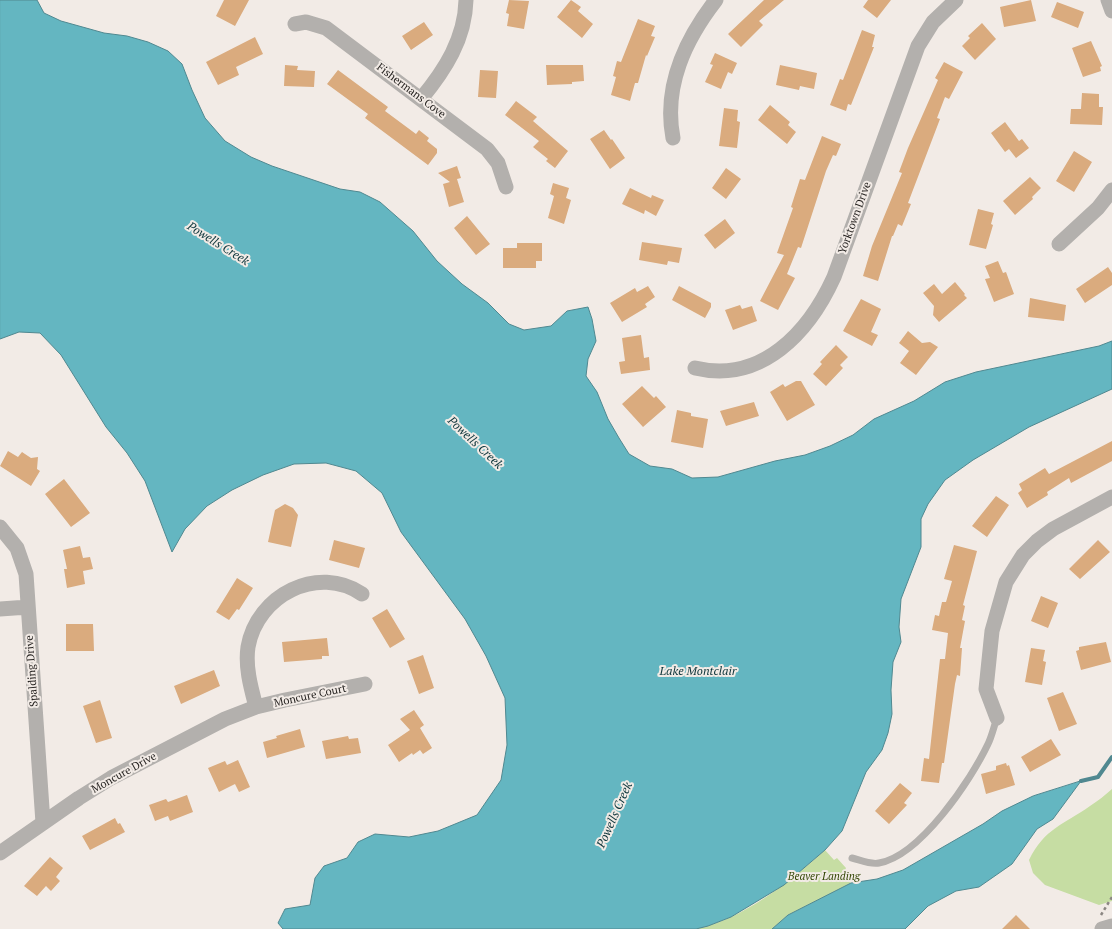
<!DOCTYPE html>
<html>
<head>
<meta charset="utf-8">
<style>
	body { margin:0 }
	canvas { display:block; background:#f2ebe6 }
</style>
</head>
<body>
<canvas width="1112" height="929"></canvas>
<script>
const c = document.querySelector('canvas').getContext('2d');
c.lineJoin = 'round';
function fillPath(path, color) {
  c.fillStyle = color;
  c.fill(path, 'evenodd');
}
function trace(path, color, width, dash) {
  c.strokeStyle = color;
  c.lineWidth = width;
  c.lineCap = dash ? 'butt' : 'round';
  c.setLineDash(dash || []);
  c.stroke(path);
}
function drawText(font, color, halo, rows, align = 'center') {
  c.font = font + ' "PT Serif",serif';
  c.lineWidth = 4;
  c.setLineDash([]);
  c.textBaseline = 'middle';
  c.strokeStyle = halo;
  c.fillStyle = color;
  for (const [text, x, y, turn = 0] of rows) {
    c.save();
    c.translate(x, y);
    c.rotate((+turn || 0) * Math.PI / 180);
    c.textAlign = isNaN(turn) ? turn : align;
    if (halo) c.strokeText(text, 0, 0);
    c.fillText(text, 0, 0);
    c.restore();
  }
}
fillPath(new Path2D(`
	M1112,789V901L1099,905L1045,885L1033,873L1029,860C1045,828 1063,825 1090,806C1098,801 1105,795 1112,789Z
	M825,850L834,860L837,858L846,868L843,875L851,883L788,915L772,929H696C745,918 788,883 825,850Z`), '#c6dda3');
const water = new Path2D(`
	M0,0H37L44,13L61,21L104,33L127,36L148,42L168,51L182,64L192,90L205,118L225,141L251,157L272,166L340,189L360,192L380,202L413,231L437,261L462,284L488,303L509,324L524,330L551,326L567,311L588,307L592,319L596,341L588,359L586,376L597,392L608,419L619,438L629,454L650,466L672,469L692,478L718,477L775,461L805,455L830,446L853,435L874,419L914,401L945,382L976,372L1099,346L1112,341V389L1029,427L973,460L945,480L928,504L921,519V547L901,599L899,627L901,642L893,662L891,690L892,714L888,733L882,750L866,772L842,831L825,850L784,885L731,917L708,926L696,929H283L278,923L285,909L310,905L315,878L324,866L347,858L358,842L375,834L409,837L438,831L477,815L501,780L507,745L505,698L486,656L465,619L401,532L382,493L356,471L326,463L294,464L263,475L232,490L207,506L185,529L172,552L145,481L127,453L106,427L61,355L40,333L19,332L0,339Z
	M1081,781L1053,819L1037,829L1012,864L979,887L956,891L928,906L905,929H772L788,915L851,883L877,879L903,870L983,824L1002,811L1033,796Z`);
fillPath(water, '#64b6c1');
trace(water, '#508890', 1);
trace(new Path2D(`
	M1081,781L1098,777L1112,757`), '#508890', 4);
fillPath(new Path2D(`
	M224,0H249L235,26L216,16Z
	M509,0L529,1L524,29L507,26L509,14L506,13Z
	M571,0L581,7L578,11L593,24L582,38L557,17Z
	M764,0H784L759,21L763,25L741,47L728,34Z
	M868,0H891L877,18L863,7Z
	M1031,0L1036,21L1004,27L1000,7Z
	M1057,2L1084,12L1078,28L1051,17Z
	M638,19L655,26L651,36L655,37L647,56L646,55L638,83H635L630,101L611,95L616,77L613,76L617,61L621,62Z
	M424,22L433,35L411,50L402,36Z
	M982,23L996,39L975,60L962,46L970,38L968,36Z
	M862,30L875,35L872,47H874L851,105L848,104L846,111L830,105L840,79L843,80Z
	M255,37L263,54L236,67L239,75L218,85L206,62Z
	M1091,41L1102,66L1100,67L1101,71L1083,77L1072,48Z
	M715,53L737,63L732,74L728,72L721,89L705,82L713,65L710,64Z
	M944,62L963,72L949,99L945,97L937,118L940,119L908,203L911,204L902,226L898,224L893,236H892L878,281L863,276L872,246L902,173L899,172L908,148L938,80L935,78Z
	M285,65L298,66L297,70L315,71L314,87L284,86Z
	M546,65H583L584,81L572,82V84L547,85Z
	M780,65L817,73L814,89L800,86L799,90L776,85Z
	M338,70L388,107L385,111L416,134L419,130L429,138L427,141L437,149V153L428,165L365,118L368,114L327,84Z
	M480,70L498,71L496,98L478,97Z
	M1082,93L1099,94V107H1103L1102,125L1070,124L1071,109H1081Z
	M516,101L537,117L533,121L568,151L555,168L546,161L548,159L533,147L539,141L505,115Z
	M770,105L790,122L788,125L796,132L787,144L758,120Z
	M724,108L738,110L737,121L740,122L737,148L719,146Z
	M1005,122L1019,141L1022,139L1029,148L1016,158L1009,149L1005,152L991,133Z
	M604,130L611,140L612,139L625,158L610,169L590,139Z
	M822,136L841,144L836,156L833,155L826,171L801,248L798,247L787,274L795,278L778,310L760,301L784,255L777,253L793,208L791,207L800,179L805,180Z
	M1074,151L1092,162L1074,192L1056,181Z
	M457,166L461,178L457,179L464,202L449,207L443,184L450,182L438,173Z
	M726,168L741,179L726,199L712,188Z
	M1030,177L1041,188L1032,197L1033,199L1015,215L1003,201Z
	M553,183L569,188L566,198L571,200L564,224L548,218L554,196L550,194Z
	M630,188L651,198L652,195L664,200L656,216L645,210L644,214L622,204Z
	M978,209L994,213L991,224L993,225L986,249L969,245Z
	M467,216L490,244L476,255L454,228Z
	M725,219L735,233L715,249L704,235Z
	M642,242L682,248L679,263L668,261L667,265L639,260Z
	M517,243H542V261H536V268H503V248H517Z
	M998,261L1003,273L1006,272L1014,294L994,302L985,279L990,278L985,266Z
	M1108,267L1112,273V285L1085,303L1076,289Z
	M955,282L965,294L964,295L967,298L939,322L933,315L934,306L923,293L934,284L942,294Z
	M648,286L655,297L645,304L647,307L622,322L610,303L635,288L637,292Z
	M679,286L711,303V307L705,318L672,300Z
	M1030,298L1066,305L1064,321L1028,317Z
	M861,299L881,309L871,332L878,335L872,346L843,331Z
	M740,305L742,309L752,306L757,321L733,330L725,310Z
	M908,331L922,343L930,342L938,347L916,375L900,363L909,351L899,343Z
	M641,335L644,358L649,357L650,370L621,374L619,362L625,361L622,338Z
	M836,345L848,357L840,365L843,368L826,386L813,374L822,364L820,362Z
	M796,381H801L815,405L787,421L770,392L783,384L785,387Z
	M642,386L654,398L656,396L666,407L643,427L622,404Z
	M754,402L759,416L726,426L720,411Z
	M677,410L691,413V416L708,419L703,448L671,442Z
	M1112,441V461L1071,483L1069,478L1047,492L1048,495L1027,508L1018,493L1022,490L1019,484L1045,468L1049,474Z
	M8,451L18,457L22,452L31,458L38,457L37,469L40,471L31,486L0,466Z
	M64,479L90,513L71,527L45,494Z
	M996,496L1009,505L987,537L972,526Z
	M285,504L293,508L298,515L291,547L268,542L275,510Z
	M334,540L365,548L359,568L329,560Z
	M1098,540L1110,552L1080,579L1069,569Z
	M954,545L977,551L963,605L965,606L962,620L965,621L960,648H962L960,676L957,675L955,684L944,763H942L939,783L921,781L924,758L929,759L940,659H945L948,633L932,630L935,615L939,616L942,602H946L952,581L944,579Z
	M80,546L83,558L90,557L93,569L83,571L85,584L67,588L64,569H67L63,550Z
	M237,578L253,588L239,610L237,609L229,620L216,612Z
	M1041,596L1058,603L1048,628L1031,621Z
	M387,609L405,639L390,648L372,618Z
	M66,624H93L94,651H66Z
	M327,638L329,656H322V659L284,662L282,642Z
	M1106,642L1111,662L1081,670L1076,651L1079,650V647Z
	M1031,648L1045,650L1043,661L1046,662L1042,685L1025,682Z
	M423,655L434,688L419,694L407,661Z
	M214,670L220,686L181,704L174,686Z
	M1063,692L1077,724L1059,731L1047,698Z
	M100,700L112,738L96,743L83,706Z
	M414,710L424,725L420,728L432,748L423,754L420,750L413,755L412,753L399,762L388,745L410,730L400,719Z
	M300,729L305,747L267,758L263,742L277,738L276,736Z
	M348,736L349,739L358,738L361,753L326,759L322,741Z
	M1051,739L1061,755L1030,772L1021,757Z
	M238,760L250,787L239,792L235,784L219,792L208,768L225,761L227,765Z
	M1006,763L1007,766L1009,765L1015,785L986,794L981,774L996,770V766Z
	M900,783L912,793L904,803L907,805L889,824L875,811Z
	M187,795L193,812L170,821L168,816L155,821L149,805L166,799L168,802Z
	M115,818L118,824L120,823L125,832L90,850L82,836Z
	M50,857L63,868L56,877L60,881L51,891L46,886L37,896L24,886Z
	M1016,915L1030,929H1002Z`), '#daab7e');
trace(new Path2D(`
	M1101,915L1112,897`), '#8b8682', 2.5, [3, 3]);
trace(new Path2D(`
	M852,858C860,860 871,865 879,863C920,856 971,780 988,744C992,736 994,726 997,718`), '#b3b0ad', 7);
trace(new Path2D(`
	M1108,0L1112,11
	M295,24L306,22L326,28L487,149L498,163L506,187
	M421,99C445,70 465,39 466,0
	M673,138C663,86 685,40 716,0
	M1059,244L1098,208L1112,190
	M695,368C762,384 809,332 834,277L918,46L933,22L956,0
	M0,527L17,548L26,574L43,823
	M0,609L28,607
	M256,707C251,688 245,667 248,647C257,595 318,564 362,594
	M997,718L986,689L992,631L1006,582L1023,555L1037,541L1053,529L1112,497
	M0,853L79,798L111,778L225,719L256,707L285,700L365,684
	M1102,929L1112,926`), '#b3b0ad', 15);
drawText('11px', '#211e1c', '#f2ebe6', [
	["Fishermans Cove",411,91,37],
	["Yorktown Drive",855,218,-70],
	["Spalding Drive",32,671,-94],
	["Moncure Court",310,696,-12],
	["Moncure Drive",124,773,-29]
]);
drawText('italic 11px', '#324604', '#f2ebe6', [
	["Beaver Landing",824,877]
]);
drawText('italic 12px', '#0d353b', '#f2ebe6', [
	["Powells Creek",218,244,32],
	["Powells Creek",475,443,43],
	["Lake Montclair",698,672],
	["Powells Creek",615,815,-66]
]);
</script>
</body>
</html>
